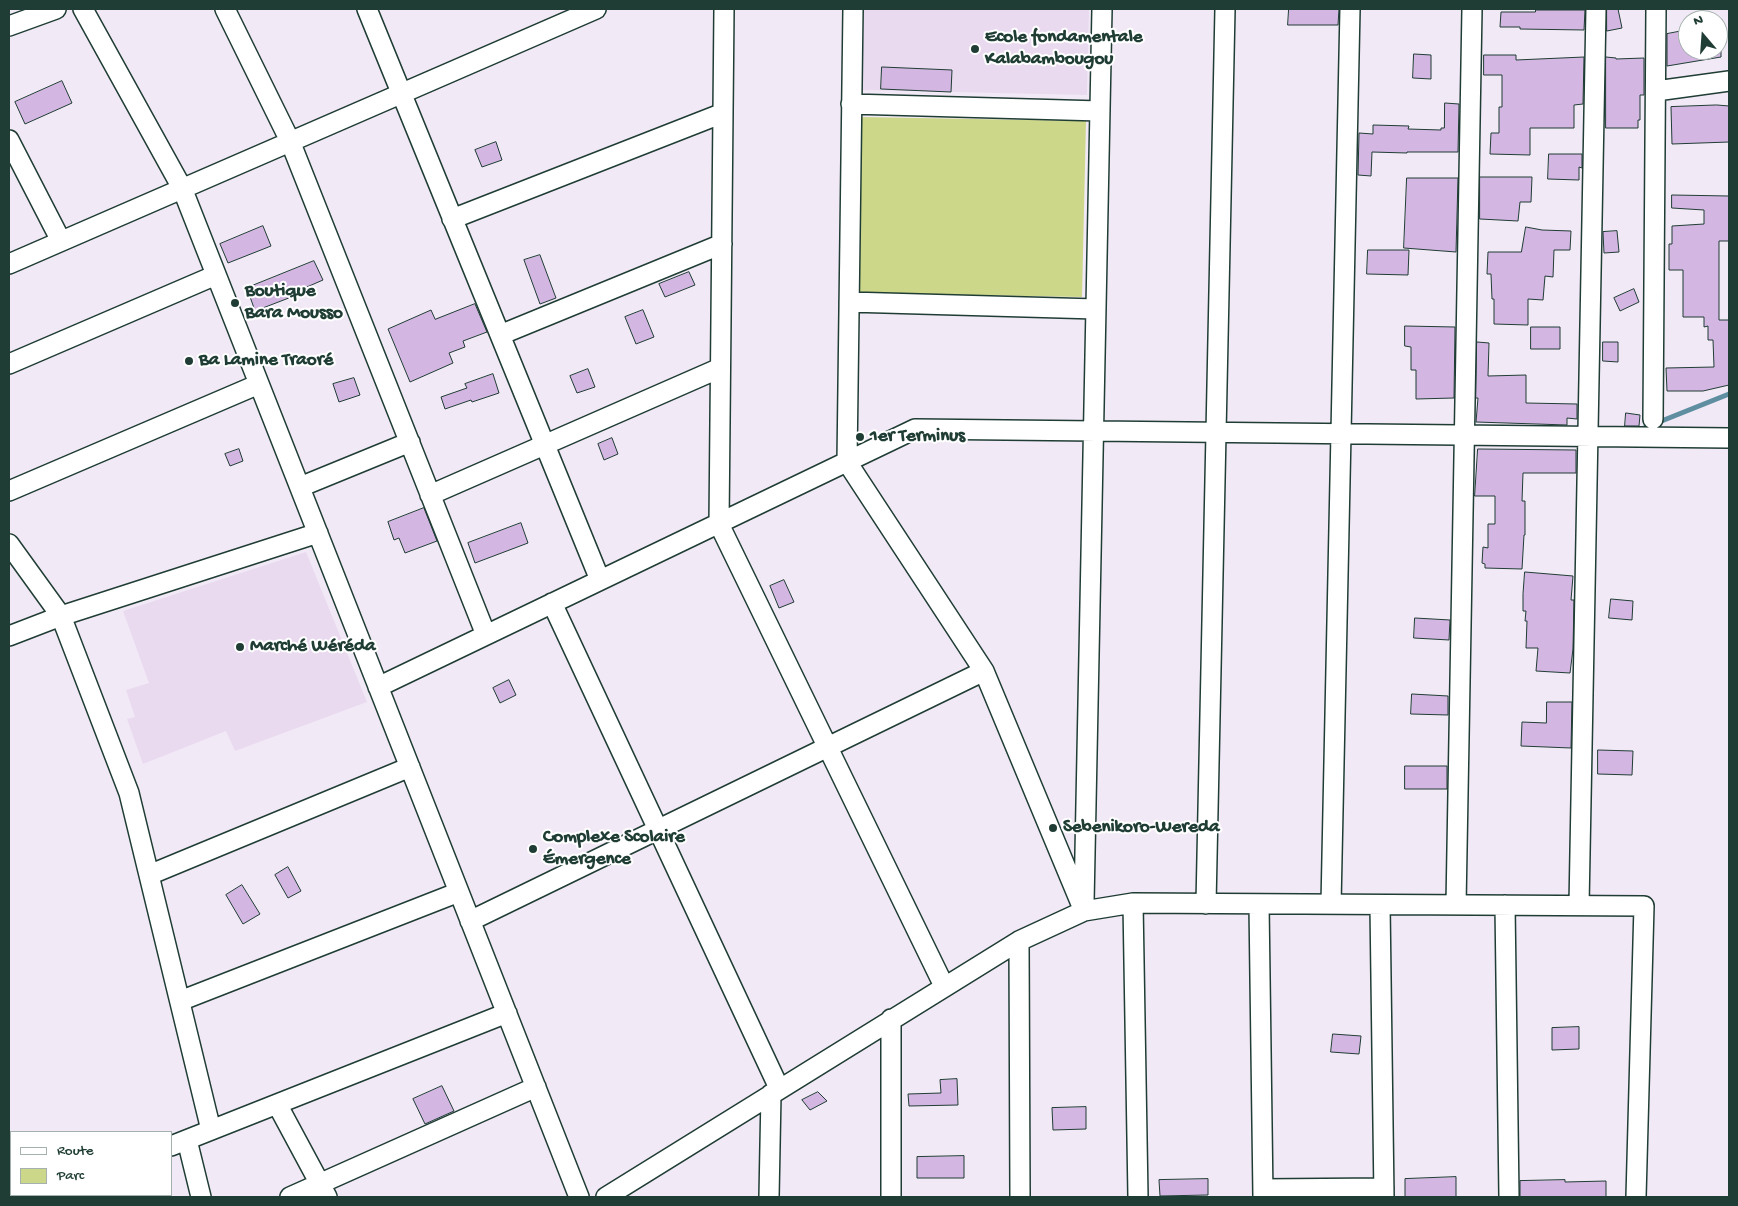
<!DOCTYPE html>
<html>
<head>
<meta charset="utf-8">
<style>
	body { margin:0 }
	#map { position:relative; width:1738px; height:1206px; overflow:hidden; background:#f2e9f6; font-family:"Gochi Hand",sans-serif }
	canvas { display:block }
	.frame { position:absolute; inset:0; border:10px solid #1f3d34; pointer-events:none }
	.legend { position:absolute; left:10px; top:1131px; width:162px; height:65px; box-sizing:border-box; background:#fff; border:1px solid #a5b1ae; margin:0; padding:6px 9px; list-style:none; font-size:15px; color:#1f3d34 }
	.legend li { display:flex; align-items:center; gap:10px; height:25px }
	.legend b { width:25px; border:1px solid #a5b1ae }
	.north { position:absolute; left:1678px; top:10px; width:50px; height:50px; box-sizing:border-box; background:#fff; border:1px solid #a5b1ae; border-radius:50%; rotate:342deg; font-size:14px; font-weight:700; line-height:20px; text-align:center; color:#1f3d34 }
	.north::after { content:''; display:block; margin:auto; width:18px; height:22px; background:#1f3d34; clip-path:polygon(50% 0,100% 100%,50% 72%,0 100%) }
</style>
</head>
<body>
<div id="map">
<canvas width="1738" height="1206"></canvas>
<div class="frame"></div>
<ul class="legend">
<li><b style="height:6px;background:#fff"></b>Route</li>
<li><b style="height:14px;background:#ccd78a"></b>Parc</li>
</ul>
<div class="north">N</div>
</div>
<script>
const c = document.querySelector('canvas').getContext('2d');
c.lineJoin = 'round';
function fillPath(path, color) {
  c.fillStyle = color;
  c.fill(path, 'evenodd');
}
function trace(path, color, width, dash) {
  c.strokeStyle = color;
  c.lineWidth = width;
  c.lineCap = dash ? 'butt' : 'round';
  c.setLineDash(dash || []);
  c.stroke(path);
}
function drawText(font, color, halo, rows, align = 'center') {
  c.font = font + ' "Gochi Hand",sans-serif';
  c.lineWidth = 4;
  c.setLineDash([]);
  c.textBaseline = 'middle';
  c.strokeStyle = halo;
  c.fillStyle = color;
  for (const [text, x, y, turn = 0] of rows) {
    c.save();
    c.translate(x, y);
    c.rotate((+turn || 0) * Math.PI / 180);
    c.textAlign = isNaN(turn) ? turn : align;
    if (halo) c.strokeText(text, 0, 0);
    c.fillText(text, 0, 0);
    c.restore();
  }
}
fillPath(new Path2D(`
	M864,9H1089L1087,95L862,90Z
	M306,552L367,702L235,751L226,731L143,764L127,719L135,717L126,690L149,683L123,611Z`), '#e9daf0');
fillPath(new Path2D(`
	M861,117L1086,121L1082,297L857,293Z`), '#ccd78a');
trace(new Path2D(`
	M1639,430L1729,394`), '#5f8ea1', 5);
const building = new Path2D(`
	M1289,9H1339L1338,25H1288Z
	M1607,9H1618L1622,28L1607,31Z
	M1536,10H1585L1584,30L1520,29V27H1500L1501,12H1535Z
	M1688,30V50H1721V57L1667,66V34Z
	M1414,54L1431,55V79L1413,78Z
	M1484,55H1516V60L1584,57L1583,104L1574,105V128H1530V155L1490,154L1491,133H1499V107H1502V75H1484Z
	M1606,57L1616,58V59L1644,58V95H1640V120H1638V128H1606Z
	M882,67L952,70L951,92L881,89Z
	M62,81L72,103L25,124L15,102Z
	M1445,103L1459,104L1458,152H1407V153L1372,152L1371,176L1358,175L1359,133L1373,134V125L1409,126L1408,129L1441,130V128H1444Z
	M1717,105L1729,106V142L1672,144L1671,107Z
	M496,142L502,160L482,167L475,150Z
	M1549,154H1582V168L1579,167V180L1548,179Z
	M1480,177H1532L1531,202H1520L1518,221L1480,219Z
	M1407,178H1458L1456,252L1404,248Z
	M1672,195L1729,196V241H1719V320H1729V385L1703,391H1667L1666,368L1714,367L1713,340H1708V326L1704,327V317H1683V270H1669V244H1672V226L1704,224V210L1672,208Z
	M263,226L271,246L228,263L220,244Z
	M1526,227L1542,230L1571,231L1570,250H1554L1553,277L1545,276L1543,300L1528,299V325L1494,324V299H1492L1491,274H1487L1488,252H1521Z
	M1617,231L1619,252L1604,253L1603,232Z
	M1368,250H1409L1408,275L1367,274Z
	M540,255L556,298L540,304L524,260Z
	M314,261L323,280L293,293L294,296L255,311L247,288Z
	M689,272L695,285L665,297L659,284Z
	M1634,289L1639,302L1620,311L1614,298Z
	M475,304L487,332L463,341L465,347L449,353L453,363L410,382L388,329L431,310L435,319Z
	M643,310L654,337L636,344L625,317Z
	M1405,326L1455,327L1454,398L1416,399V370H1411V347L1405,346Z
	M1531,327H1560V349H1531Z
	M1477,342L1489,343L1488,376L1526,375V403L1577,404V419L1567,418V425L1476,422L1478,398H1476Z
	M1603,342H1618V362L1603,361Z
	M588,369L595,387L577,393L570,376Z
	M493,374L499,393L472,402L471,400L445,409L441,397L467,388L465,384Z
	M354,378L360,395L339,402L333,384Z
	M1626,413L1640,415L1639,426H1625Z
	M612,438L618,454L604,460L598,444Z
	M239,449L243,461L230,466L225,454Z
	M1478,449L1576,450V473H1523L1522,501H1525V535H1524L1522,569L1485,568V564L1482,563L1483,547L1488,548V524H1495V496H1475Z
	M424,508L437,541L405,553L399,538L394,540L388,522Z
	M521,523L528,543L475,563L468,543Z
	M1525,572L1573,576L1571,600H1574L1573,649L1570,673L1536,671L1538,648H1526L1527,621H1525L1526,611H1523V594Z
	M784,580L794,602L779,608L770,586Z
	M1611,599L1633,601L1632,620L1609,618Z
	M1415,618L1450,620L1449,640L1414,638Z
	M509,680L516,695L500,703L493,688Z
	M1412,694L1448,696V715L1411,714Z
	M1547,702H1572L1571,748L1521,746L1522,722L1546,723Z
	M1598,750L1633,751L1632,775L1598,774Z
	M1405,766H1447V789H1405Z
	M288,867L301,891L288,898L275,875Z
	M242,885L260,914L243,924L226,895Z
	M1579,1027V1049L1552,1050V1028Z
	M1333,1034L1361,1036L1359,1054L1331,1052Z
	M957,1079L958,1105L909,1106L908,1094L941,1093L940,1080Z
	M442,1086L454,1111L425,1124L413,1099Z
	M818,1092L827,1101L810,1110L802,1100Z
	M1086,1107V1129L1053,1130L1052,1108Z
	M964,1156V1178H917V1157Z
	M1456,1177V1197H1405V1179Z
	M1208,1179V1195L1160,1196L1159,1180Z
	M1565,1180V1182L1606,1181V1197H1520V1181Z`);
fillPath(building, '#d4b6e2');
trace(building, '#1f3d34', 1);
const minor = new Path2D(`
	M83,9L182,188L579,1197
	M225,9L290,141L486,635
	M367,9L600,580
	M724,9L719,524L944,986
	M853,9L847,462L984,671L1084,911
	M9,26L56,9
	M1656,91L1729,81
	M851,104L1100,111
	M9,140L61,241
	M452,219L723,113
	M9,264L596,9
	M849,302L1096,309
	M500,335L722,244
	M9,364L216,275
	M1653,419L1656,9
	M300,487L410,442
	M9,491L259,384
	M430,495L720,368
	M9,544L61,616L129,793L211,1130
	M552,603L779,1088
	M9,636L61,616L318,533
	M378,687L915,429L1729,438
	M149,875L410,767
	M1084,902L1102,9
	M1133,903L1138,1197
	M1206,904L1225,9
	M1259,904L1263,1197
	M1331,904L1350,9
	M1380,905L1384,1197
	M1456,905L1472,9
	M1505,905L1509,1197
	M1579,905L1596,9
	M470,921L984,671
	M1019,941L1020,1197
	M180,1001L459,892
	M277,1104L327,1197
	M187,1140L201,1197
	M171,1146L507,1013
	M1263,1189L1384,1188
	M41,1197L48,1195
	M290,1197L536,1087
	M606,1197L1019,941L1084,911L1133,903L1644,906L1636,1197
	M769,1197L771,1094
	M891,1197V1019`);
trace(minor, '#1f3d34', 22);
trace(minor, '#fff', 19);
for (const [x, y, r, color] of [
	[975,49,5,"#1f3d34"],
	[235,303,5,"#1f3d34"],
	[189,361,5,"#1f3d34"],
	[860,437,5,"#1f3d34"],
	[240,647,5,"#1f3d34"],
	[1053,828,5,"#1f3d34"],
	[533,849,5,"#1f3d34"]
]) {
  const dot = new Path2D();
  dot.arc(x, y, r, 0, 2 * Math.PI);
  c.fillStyle = color;
  c.fill(dot);
  trace(dot, '#fff', 2);
}
drawText('bold 19px', '#1f3d34', '#fff', [
	["Ecole fondamentale",985,38],
	["Kalabambougou",985,60],
	["Boutique",245,292],
	["Bara Mousso",245,314],
	["Ba Lamine Traoré",199,361],
	["1er Terminus",870,437],
	["Marché Wéréda",250,647],
	["Sebenikoro-Wereda",1063,828],
	["Complexe Scolaire",543,838],
	["Émergence",543,860]
], 'left');
</script>
</body>
</html>
